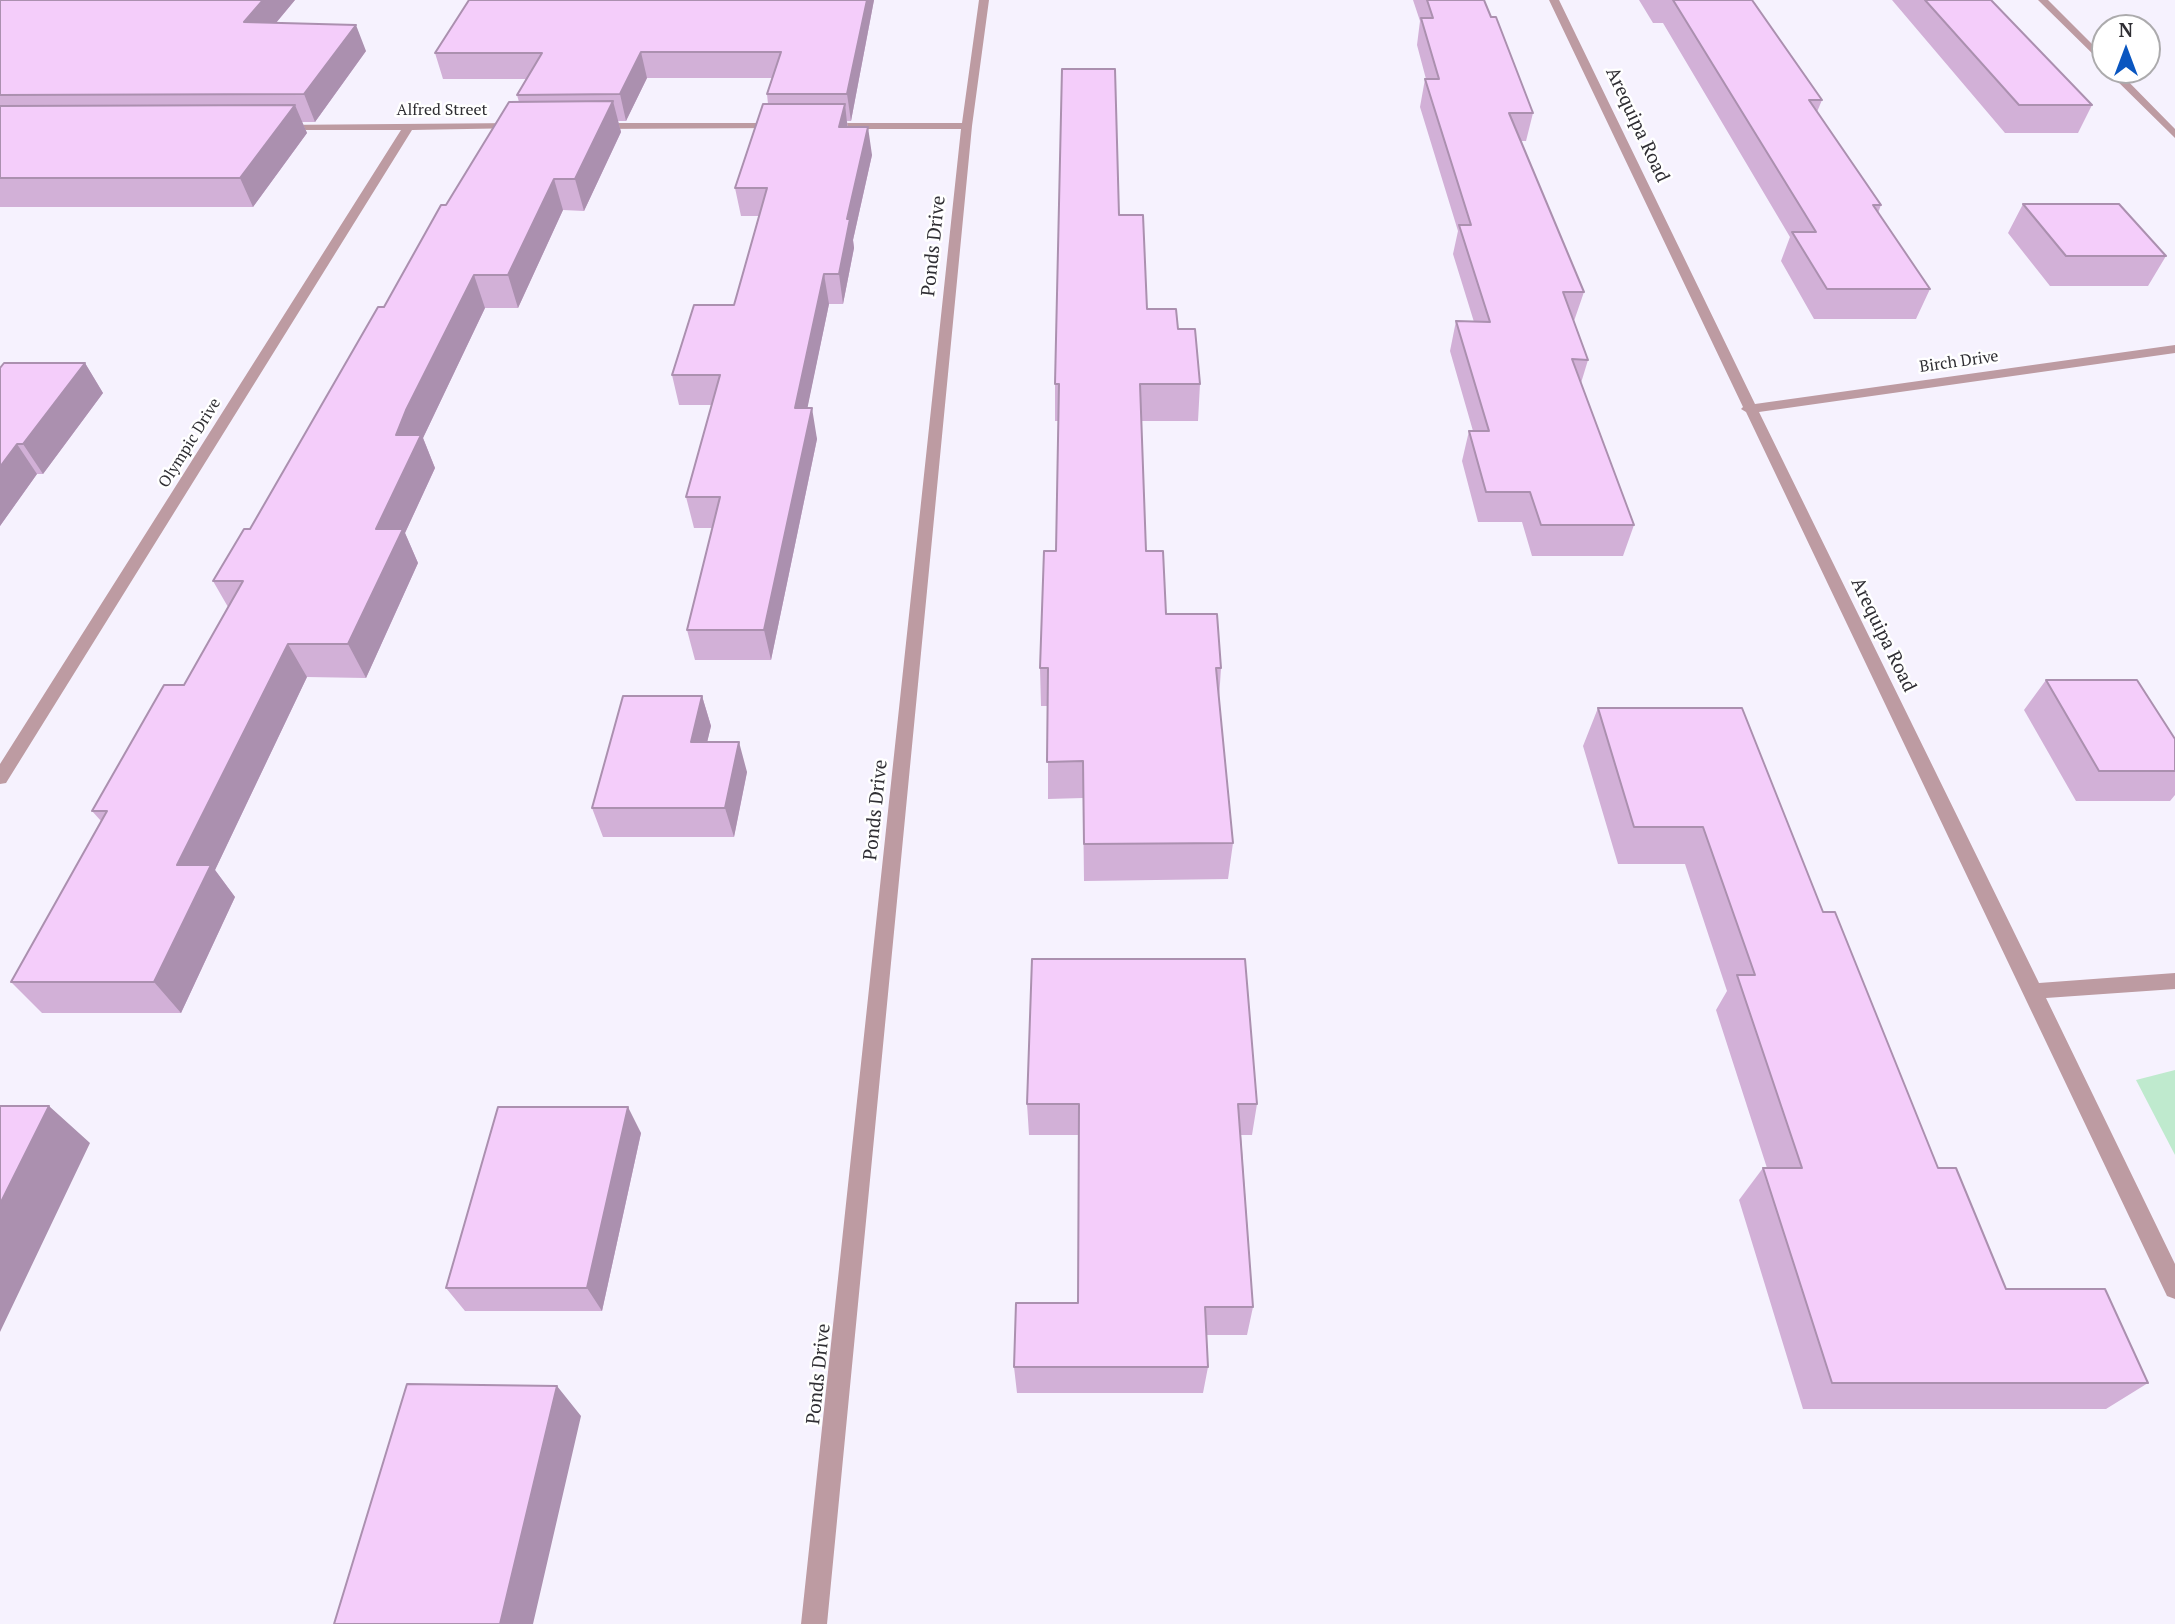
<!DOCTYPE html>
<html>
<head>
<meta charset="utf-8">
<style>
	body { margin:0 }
	#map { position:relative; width:2175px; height:1624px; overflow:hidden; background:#f6f2fe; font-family:"PT Serif",serif }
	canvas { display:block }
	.north { position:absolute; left:2091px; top:14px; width:70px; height:70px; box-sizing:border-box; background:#fff; border:2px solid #acabad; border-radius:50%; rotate:0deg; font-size:19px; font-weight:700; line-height:28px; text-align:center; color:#2f2e33 }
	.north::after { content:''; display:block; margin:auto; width:24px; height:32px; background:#0a56c0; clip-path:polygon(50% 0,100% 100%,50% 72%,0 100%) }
</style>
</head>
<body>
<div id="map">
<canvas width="2175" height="1624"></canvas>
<div class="north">N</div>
</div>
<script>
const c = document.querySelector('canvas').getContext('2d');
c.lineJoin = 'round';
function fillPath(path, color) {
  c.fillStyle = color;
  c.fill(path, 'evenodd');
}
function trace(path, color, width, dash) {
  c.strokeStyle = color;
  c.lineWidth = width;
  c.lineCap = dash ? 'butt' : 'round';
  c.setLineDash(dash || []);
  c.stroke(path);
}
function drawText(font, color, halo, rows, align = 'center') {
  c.font = font + ' "PT Serif",serif';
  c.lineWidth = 5;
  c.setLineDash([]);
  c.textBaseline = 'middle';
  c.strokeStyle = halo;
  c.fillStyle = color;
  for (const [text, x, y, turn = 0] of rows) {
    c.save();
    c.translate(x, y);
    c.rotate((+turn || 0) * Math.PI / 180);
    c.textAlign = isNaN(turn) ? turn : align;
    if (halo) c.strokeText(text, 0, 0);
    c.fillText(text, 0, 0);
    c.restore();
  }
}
fillPath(new Path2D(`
	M2175,1070V1155L2136,1080Z`), '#bfeace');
fillPath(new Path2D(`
	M979,0H989L972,126L827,1624H801L961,129H826L821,126L826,123H962Z
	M1549,0H1559L1755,404L2175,345V353L1759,412L2039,983L2175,973V989L2046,998L2175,1264V1299L2167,1296L1746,412L1741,409L1743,407Z
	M2038,0H2048L2105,57V66Z
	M2106,70H2117L2175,129V138Z
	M518,123L523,126L522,128L412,130L6,783L0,784V764L401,130H280L276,129V125Z
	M777,123L782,126L781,128L595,129L590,126L595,123Z`), '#bd9ba2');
fillPath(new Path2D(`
	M0,0H295L276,23L366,51L315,122H302L307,133L253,207H0Z
	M874,0L851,121H847L848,127L872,155L853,240L854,248L843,304H829L807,408L817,439L771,660H695L687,630L713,528H694L686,497L712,405H679L672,375L734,305L759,216H741L735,188L768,104L767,94L772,78H647L626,121H618L621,132L584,211L563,210L518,308H485L423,438L435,468L405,533L418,563L366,678L307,677L215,870L235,897L181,1013H42L11,982L101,821L92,811L184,685L228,607L213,581L250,529L384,307L519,102L517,95L526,79H443L435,53Z
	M1413,0H1484L1533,113L1526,141H1520L1584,292L1574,321L1588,360L1581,383L1634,525L1623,556H1532L1522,522H1478L1462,461L1469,431H1473L1450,351L1456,321L1474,322L1453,254L1458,231L1420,107L1425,79H1426L1417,45L1420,21Z
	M1639,0H1752L1822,100L1817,112L1881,205L1878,213L1930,289L1916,319H1814L1781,261L1790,237L1663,23H1653Z
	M1892,0H1991L2092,105L2078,133H2005Z
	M2023,204L2166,256L2148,286H2050L2008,233Z
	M1119,215L1147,309L1178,329L1200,384L1198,421H1141L1146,551L1166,614L1221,668L1219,699L1233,843L1228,879L1084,881L1083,798L1048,799V706H1041L1040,668L1056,551L1058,421H1055V384Z
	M85,363L103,393L43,474H37L0,526V368Z
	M2046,680L2175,739V795L2170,801H2076L2024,710Z
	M702,696L711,726L707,742L747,772L734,837H603L592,808Z
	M1598,708L1823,912L1938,1168L2006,1289L2148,1383L2106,1409H1803L1739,1200L1763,1168H1767L1716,1010L1727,991L1685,864H1618L1583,746Z
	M1027,1104H1257L1252,1135H1241L1253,1307L1247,1335H1206L1208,1367L1203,1393H1017L1014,1367L1078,1303V1135H1029Z
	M641,1133L602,1311H465L446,1288Z`), '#d2b0d7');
fillPath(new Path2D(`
	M263,0H295L255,48L244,22Z
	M867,0H874L851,121L847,94Z
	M356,25L366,51L315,122L304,94Z
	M641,52L647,78L626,121L620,94Z
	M613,101L621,132L584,211L575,179Z
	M845,104L848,132L839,127Z
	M295,105L307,133L253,207L240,178Z
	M868,127L872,155L853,240L854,248L843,304L839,274L847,219Z
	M554,179L563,210L518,308L508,275Z
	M824,274L829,304L801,439L795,408Z
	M474,275L485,308L423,438L435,468L405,533L418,563L366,678L348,644L376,529L396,435L406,410Z
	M85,363L103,393L43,474L23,444Z
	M812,408L817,439L771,660L764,630Z
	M17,444L37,474L0,526V467Z
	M288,644L307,677L215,870L235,897L181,1013L154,982L177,865Z
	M702,696L711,726L700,772L691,742Z
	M739,742L747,772L734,837L725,808Z
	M49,1106L90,1143L0,1332V1204Z
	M628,1107L641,1133L602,1311L587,1288Z
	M557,1386L581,1416L533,1624H500Z`), '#ab90af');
const building = new Path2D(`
	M0,0H263L244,22L356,25L304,94L0,95Z
	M469,0H867L847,94H767L781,52H641L620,94L517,95L542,53H435Z
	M1427,0H1484L1491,17H1496L1533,113H1509L1584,292H1563L1588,360L1572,359L1634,525H1541L1530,492H1486L1469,431H1489L1456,321L1490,322L1459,225H1471L1425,79H1439L1421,18H1433Z
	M1673,0H1752L1822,100H1809L1881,205H1873L1930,289H1827L1792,232H1816Z
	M1925,0H1991L2092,105H2019Z
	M1062,69H1115L1119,215H1143L1147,309H1176L1178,329H1195L1200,384H1140L1146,551H1163L1166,614H1217L1221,668H1216L1233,843L1084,844L1083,761L1047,762L1048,668H1040L1044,551H1056L1059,384H1055Z
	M613,101L575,179H554L508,275H474L406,410L396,435H421L376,529H403L348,644H288L177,865H211L154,982H11L107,811H92L164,685H184L243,581H213L244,529H250L378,307H384L441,205H446L509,102Z
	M763,104H845L839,127H868L847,219H850L839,274H824L795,408H812L764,630H687L720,497H686L720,375H672L694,305H734L767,188H735Z
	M295,105L240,178H0V106Z
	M2023,204H2119L2166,256H2066Z
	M4,363H85L23,444H17L0,467V368Z
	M2046,680H2137L2175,739V771H2099Z
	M623,696H702L691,742H739L725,808H592Z
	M1598,708H1742L1823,912H1835L1938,1168H1956L2006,1289H2105L2148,1383H1832L1763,1168H1802L1737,975H1755L1703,827H1634Z
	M1032,959H1245L1257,1104H1238L1253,1307H1205L1208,1367H1014L1016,1303H1078L1079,1104H1027Z
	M0,1106H49L0,1204Z
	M498,1107H628L587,1288H446Z
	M407,1384L557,1386L500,1624H334Z`);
fillPath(building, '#f4cdfa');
trace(building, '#ab90af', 2);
drawText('16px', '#2f2e33', '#fff', [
	["Alfred Street",442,110],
	["Birch Drive",1959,362,-8],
	["Olympic Drive",190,443,-58]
]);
drawText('19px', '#2f2e33', '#fff', [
	["Arequipa Road",1637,125,65],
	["Ponds Drive",934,246,-84],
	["Arequipa Road",1883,635,64],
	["Ponds Drive",876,810,-84],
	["Ponds Drive",819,1374,-84]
]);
</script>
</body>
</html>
